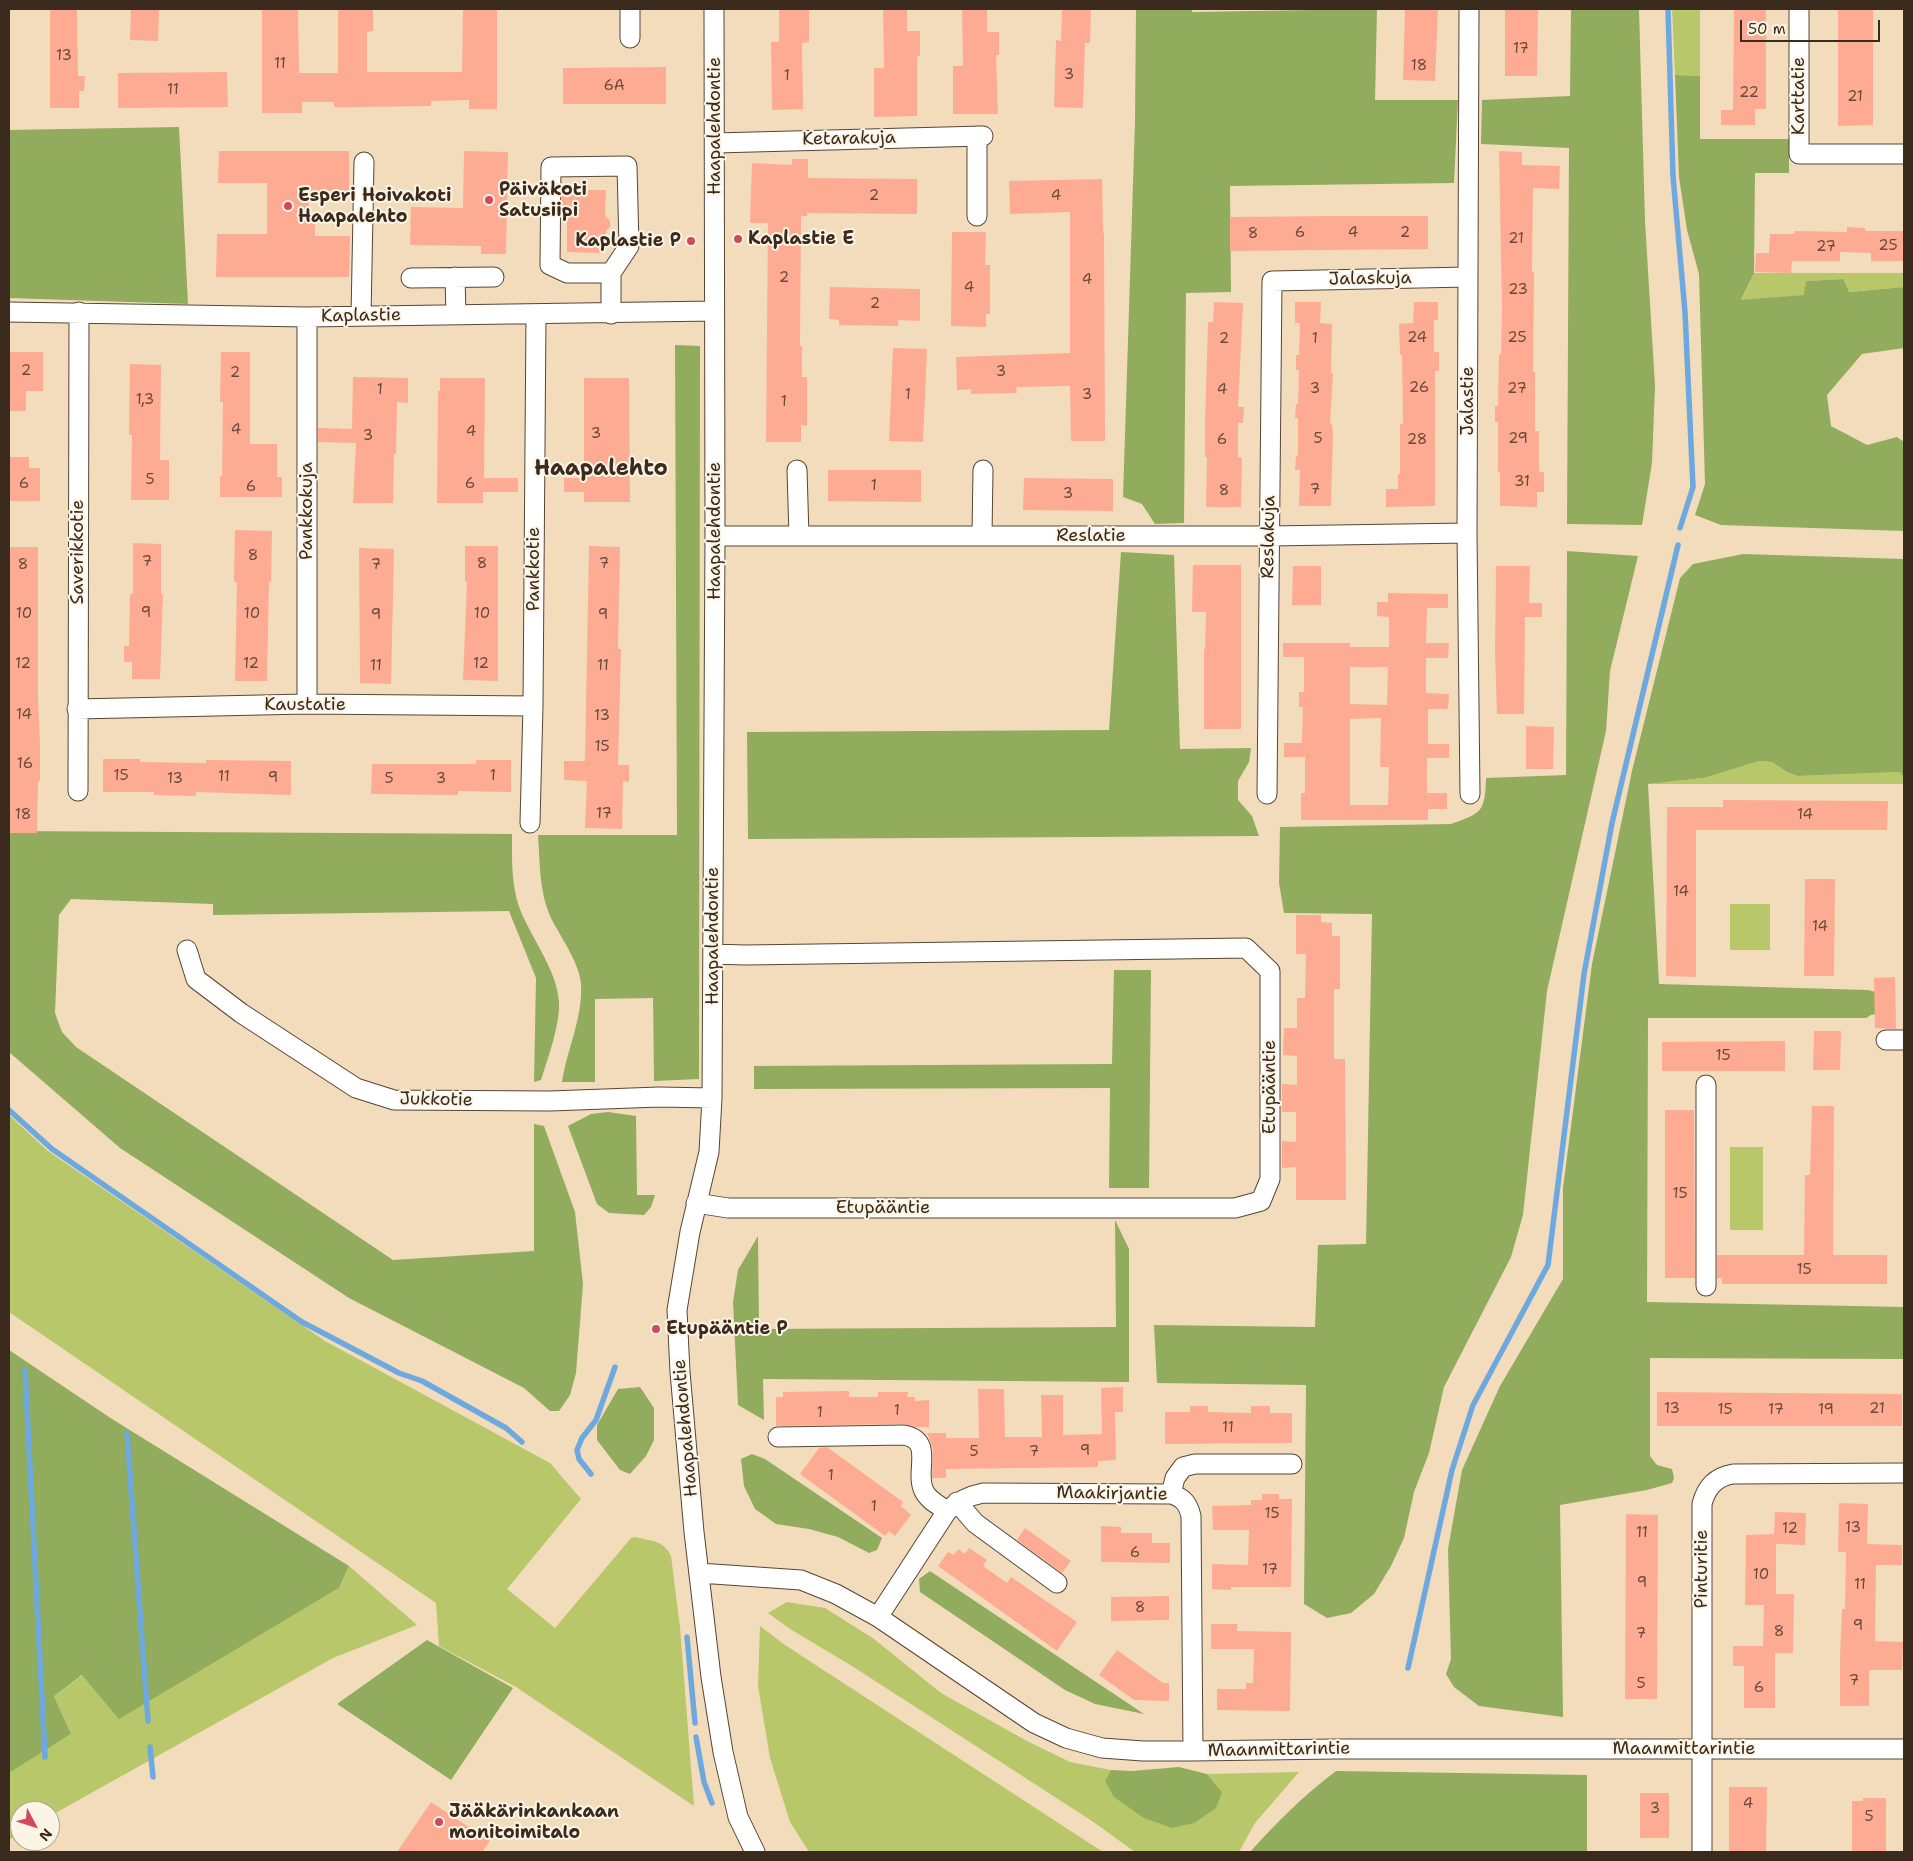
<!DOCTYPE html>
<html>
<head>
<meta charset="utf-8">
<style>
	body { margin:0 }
	#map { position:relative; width:1913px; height:1861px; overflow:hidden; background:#f3dcbc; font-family:"Shantell Sans",sans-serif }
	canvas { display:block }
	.frame { position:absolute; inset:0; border:10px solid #3b2a1e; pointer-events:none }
	.north { position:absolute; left:10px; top:1801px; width:50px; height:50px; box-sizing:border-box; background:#fcf5e5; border:1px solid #afa495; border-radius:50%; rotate:130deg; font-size:14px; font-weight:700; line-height:20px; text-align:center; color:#3b2a1e }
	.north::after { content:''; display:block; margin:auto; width:18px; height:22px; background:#d1495b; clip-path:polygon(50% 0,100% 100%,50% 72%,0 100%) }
	.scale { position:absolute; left:1740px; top:20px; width:140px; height:22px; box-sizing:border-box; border:2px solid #3b2a1e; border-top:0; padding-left:6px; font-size:15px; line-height:18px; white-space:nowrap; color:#3b2a1e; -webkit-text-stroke:4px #fcf5e5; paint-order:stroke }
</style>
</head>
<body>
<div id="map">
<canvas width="1913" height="1861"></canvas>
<div class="frame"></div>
<div class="north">N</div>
<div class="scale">50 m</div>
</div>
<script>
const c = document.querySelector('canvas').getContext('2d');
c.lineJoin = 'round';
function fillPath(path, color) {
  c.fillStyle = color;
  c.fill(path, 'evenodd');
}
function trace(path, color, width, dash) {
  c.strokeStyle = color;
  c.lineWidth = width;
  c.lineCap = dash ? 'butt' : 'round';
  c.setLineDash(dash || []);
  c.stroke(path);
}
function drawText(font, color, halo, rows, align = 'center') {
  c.font = font + ' "Shantell Sans",sans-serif';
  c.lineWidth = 4;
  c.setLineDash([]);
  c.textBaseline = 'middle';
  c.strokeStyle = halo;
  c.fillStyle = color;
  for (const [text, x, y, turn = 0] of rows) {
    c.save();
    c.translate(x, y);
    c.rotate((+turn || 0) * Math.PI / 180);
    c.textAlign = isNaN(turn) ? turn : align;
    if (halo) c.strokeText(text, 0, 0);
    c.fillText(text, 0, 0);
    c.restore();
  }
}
fillPath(new Path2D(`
	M1672,9H1700V76L1675,75Z
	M1754,273H1904V287L1848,292L1842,279L1806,281L1805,295L1741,301Z
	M1759,761L1772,762L1787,772L1798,776L1900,772L1904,778V784H1648L1704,778Z
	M1730,904H1770V950H1730Z
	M9,1115L48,1151L325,1341L550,1463L581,1499L507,1589L555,1628L631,1538L635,1537C650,1541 664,1540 671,1556L680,1627L694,1806L516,1687L439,1646L436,1603L9,1312Z
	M1730,1147H1763V1230H1730Z
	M349,1566L417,1625L333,1658L50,1816V1811H20V1833L9,1840V1773L71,1734L54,1696L83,1675L119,1718L339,1588Z
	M787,1602L825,1608L874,1639L941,1693L1027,1741L1070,1762L1111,1770L1105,1781L1222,1792L1207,1774L1299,1772L1255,1823L1239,1852H1135L1092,1821L852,1666L790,1629L768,1613Z
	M760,1626L785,1645L1103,1852H809L790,1822L770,1758L758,1686Z`), '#b7c769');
fillPath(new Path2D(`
	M1136,9H1192V12L1377,9L1375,100H1458L1454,183L1230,186L1231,292L1186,293L1184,523L1155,524L1142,504L1123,497L1135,121Z
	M1571,9H1639L1645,221L1655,386L1652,463L1642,525L1567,524L1569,148L1481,144L1482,100L1570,96Z
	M1675,75L1700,76V139H1789V173H1755L1754,273L1741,300L1804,295L1806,281L1843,279L1849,292L1904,287V348L1862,354L1827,395L1831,426L1867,445L1897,437L1904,442V531L1721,525L1695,515L1705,484L1699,274L1687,230L1679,177Z
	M179,127L188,304L9,298V130Z
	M675,345L700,346L699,1079L654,1081L653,998L595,999V1082H562C567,1049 583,1018 581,984C580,964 560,936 551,918C539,892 540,863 538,835H677Z
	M1567,551L1638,556L1610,671L1606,731L1547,991L1523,1215L1511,1257L1444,1387L1429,1453L1414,1492L1404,1538L1391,1566L1374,1594L1351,1613L1327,1618L1304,1604L1306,1385L1157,1383L1154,1325L1315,1327L1318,1245L1366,1244L1372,914L1284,913L1279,883L1280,827L1451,824C1482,813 1485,812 1486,778L1566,775Z
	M1121,552L1174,555L1180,749L1251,748L1249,762L1238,781V800L1252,816L1259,836L748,839L747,732L1109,730Z
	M1743,554L1904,559V778L1900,772L1798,776L1787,772L1772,762L1759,761L1704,778L1648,784L1659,984L1868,990L1891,996L1896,1010L1871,1015L1866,1018H1648L1647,1302L1904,1307V1359L1650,1358V1456L1657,1465L1672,1469L1674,1478L1672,1483L1647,1490L1560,1505L1563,1717L1479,1706L1454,1687L1446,1674L1451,1659L1448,1549L1462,1470L1500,1386L1563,1279V1188L1592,964L1632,771L1680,578L1693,564Z
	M9,831L512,834C512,861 511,889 522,914C534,942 557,971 559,1002C560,1025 548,1058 541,1080L534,1082L536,978L509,911L213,915V904L71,899L59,915L55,1013L62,1032L76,1047L393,1260L534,1251V1124L544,1126L575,1212L583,1284L576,1373L570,1395L559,1411H550L524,1388L349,1298L120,1148L9,1052Z
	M1114,970H1151L1149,1188H1109L1110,1088L754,1089V1066L1112,1064Z
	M608,1112L636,1116L637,1195H655L651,1207L644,1215L609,1213L597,1204L568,1126L591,1114Z
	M1115,1220L1129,1249V1382L763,1379L764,1420L738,1405L733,1302L738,1270L758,1236L759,1329L1116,1327Z
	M9,1350L112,1419L349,1566L339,1588L119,1719L82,1675L54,1696L71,1734L9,1773Z
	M640,1387L654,1408V1440L646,1456L630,1474L620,1470L597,1440V1425L618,1389Z
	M752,1454L765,1459L882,1538L877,1550L869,1553L838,1537L809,1529L776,1524L755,1509L744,1486L741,1459Z
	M930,1571L1144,1714L1095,1704L1065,1690L920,1592L919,1579Z
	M427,1640L513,1688L451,1780L337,1704Z
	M1179,1767L1207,1774L1222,1792L1216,1808L1194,1823L1172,1828L1144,1818L1114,1797L1105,1781L1111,1770L1132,1771Z
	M1336,1771L1587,1775V1852H1250C1276,1823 1304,1795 1336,1771Z`), '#91ac5d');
trace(new Path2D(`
	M1668,9L1673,176L1685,312L1693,487L1680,528
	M9,1110L52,1149L302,1322L399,1373L422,1381L506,1428L522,1442
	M25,1370L45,1757
	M127,1434L148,1721
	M591,1474L579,1459L577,1450L582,1438L596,1420L615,1367
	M687,1637L695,1723
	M1408,1668L1452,1470L1473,1405L1548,1265L1584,974L1612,823L1678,545
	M696,1737L704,1782L712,1803
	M150,1747L153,1777`), '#6da9de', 5.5);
fillPath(new Path2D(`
	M50,9H77L78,76H85L84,91H79V108H50Z
	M131,9H159L158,41L130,40Z
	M262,9H298L299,73H338V9H373V31L367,32V72H462L463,9H497V109H469V100L431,101V106L357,107H334V102H302V113H262Z
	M779,9H809V42L802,43L803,109L772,110L771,42H779Z
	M883,9H907V31H920V56H917V116L874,117V68H884Z
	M962,9H987V32H999V55H996L998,114H953V66H963Z
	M1062,9H1091L1090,43H1085L1083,108L1054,107L1056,40L1061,41Z
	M1405,9H1438L1435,81L1403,80Z
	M1505,9H1538L1537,76H1505Z
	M1734,9H1766V109H1755V125H1721V110H1733Z
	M1838,9H1873V125L1838,126Z
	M666,67V104H563V68Z
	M227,72L228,107L118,108V73Z
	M219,151H349V191H309L308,222L315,221V236H350L349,277H216L217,234H267V183H218Z
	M464,151L508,152L506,254H481V246L410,245L411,207L463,208Z
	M1499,151L1522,152V165L1560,166L1559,189L1533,188L1532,272H1534L1533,372H1535V431H1539V472H1544V492H1537V507L1500,506V472H1498V422H1495V406H1498L1499,354H1501L1502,308Z
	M792,159H808V178L917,179V214L807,213V216H801L800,346H802V377H807V426L801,425V442H766L768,223H750L752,163L792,165Z
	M1102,179L1103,233H1104L1105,441H1071L1070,386L1016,387L1017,393L971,394V389L957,390L956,357L1070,353V212L1010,214L1009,181Z
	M562,190H606L605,215L610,221V227L606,231L605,250L600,253L567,252V215H562Z
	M1335,216H1428V249L1230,251V217Z
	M1847,227L1865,228V231H1904V261H1871V253L1840,252V261H1792L1791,273L1755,272L1756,253H1769L1770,234H1794L1795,231L1847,232Z
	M952,232H986L985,265H990V314H986V327L951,326Z
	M830,287L920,289V321L898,320V326L839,325V320L829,319Z
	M1214,302L1243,303L1238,407H1244L1243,423H1238V457L1242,458L1241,507H1206L1207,457H1205V423L1208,322H1213Z
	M1295,302H1321L1320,323L1332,324L1331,373H1333L1330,424H1332L1333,434L1331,506H1299L1300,470H1295L1296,456H1298V418H1295L1296,404H1298L1299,370H1296V355H1299L1300,323H1295Z
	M1414,302H1438V320H1434V352H1439V371H1435V506L1386,507V489H1398V474H1400V424H1403L1402,355H1400L1399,324L1413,323Z
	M893,348L927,349L923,442L889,441Z
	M10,352H43V391H26V411H9Z
	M221,352H250V444H277V477H282V497H220V476H222L223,402H220Z
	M130,364L161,365L160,460H169V500H131L132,435H129Z
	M353,377L408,378V403L397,402L396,454H394L393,503H353L356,443L318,442V428L352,429Z
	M440,378H485L484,478H518V492H483V503H437L438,391H440Z
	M584,378H629L630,502H584V492H564V478H584Z
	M9,457H29V468H40V501H9Z
	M828,470H921V502L828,501Z
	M1024,478L1113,479V511L1023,510Z
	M235,530L272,531L271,582H269L267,681H235L237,582H234Z
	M133,543L161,544V594H163L160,679H132V662H124V646H129L130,594H133Z
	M465,546H498V681L463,680L467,582H465Z
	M589,546L620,547L618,649H621L618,765H629V782L623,781L622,829L585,828L587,781L564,780V761H585Z
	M9,547H38V697L40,746V781H38L37,833H9Z
	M359,548L394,549L391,684L360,683Z
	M1193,565H1241V729H1204V649H1205L1206,612H1192Z
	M1293,566H1321V605H1292Z
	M1496,566H1530L1529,603H1542V617H1525L1524,714H1497L1495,653Z
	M1388,593L1448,594V608H1427L1426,643H1449L1448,658H1426V693L1449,694L1448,709H1428V744H1449V758H1427V793H1447V809H1428V820H1301V793H1305V757H1284V743H1302L1303,707H1299V692H1304V657H1283V643H1350V647H1389V617L1377,616V602H1388ZM1350,667H1388L1387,705L1350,704ZM1381,718L1380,767H1389L1388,805H1350V719Z
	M1526,726L1554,727L1553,769H1526Z
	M103,759H140V762L206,763V760L291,761V795L196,792V796L154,795V792H103Z
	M476,760H511V792L458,791V795L371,794L372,764H476Z
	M1723,800L1888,801L1887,830H1696V977L1666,976L1667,807H1723Z
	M1805,879H1835L1834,976H1804Z
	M1296,915H1321V922L1332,923V936H1340V989H1334V1059H1345L1346,1200H1296V1167L1282,1168V1141L1296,1142V1112H1282V1084L1297,1085V1056L1283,1055L1284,1028H1297V998H1305L1306,954H1296Z
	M1895,977L1896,1029L1875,1028L1874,978Z
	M1814,1031H1841L1840,1070H1813Z
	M1785,1041V1071H1662V1042Z
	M1812,1106H1834L1833,1255H1887V1284H1722V1278H1717V1255H1804L1805,1175H1810Z
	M1665,1110H1694L1695,1278H1665Z
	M1123,1387V1412H1115L1116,1460L1098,1461V1467L946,1469V1478H932L933,1449L927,1433H946V1438H979L978,1389H1004L1005,1437H1042L1041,1395H1063V1435L1102,1434L1101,1388Z
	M849,1391V1397H878V1392H908L907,1397H915V1401L929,1400V1427H915L904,1424L776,1426V1397H783V1392Z
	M1657,1392L1902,1394V1426H1657Z
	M1190,1406H1208V1412L1251,1413V1406H1270V1413H1292V1443L1165,1444V1412H1190Z
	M827,1447L903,1502L901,1506L911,1515L895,1536L889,1531L885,1536L800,1474L819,1448Z
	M1262,1494H1279V1499H1292L1291,1587H1231V1590L1212,1589V1564L1248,1565L1249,1530H1213L1212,1506L1251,1505V1500H1262Z
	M1839,1503L1868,1504L1867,1544L1902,1545V1565H1876L1875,1641L1903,1642L1902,1670H1869V1706H1840V1657L1842,1609H1845L1846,1552H1838Z
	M1775,1512L1806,1513L1805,1545L1776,1544V1594H1794L1793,1653H1775V1708H1744V1666H1733V1646H1763L1764,1605H1745L1746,1535L1774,1534Z
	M1626,1514L1658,1515L1657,1699H1625Z
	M1101,1526L1121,1527V1533H1152V1543H1170V1563L1101,1562Z
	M1025,1528L1071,1561L1062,1573L1017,1540Z
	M969,1548L987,1560L983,1566L1007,1583L1011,1577L1077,1622L1057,1651L938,1566L948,1552L954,1555L958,1549L965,1554Z
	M1169,1596V1620L1111,1621V1597Z
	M1211,1624H1237V1631L1291,1632L1290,1711L1217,1710V1689H1246V1683H1253L1254,1649H1211Z
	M1117,1650L1163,1683H1169V1701L1134,1700L1099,1675Z
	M1729,1787H1767L1766,1852H1729Z
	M1640,1793H1669V1838H1640Z
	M1863,1798H1886V1852H1852V1801H1863Z
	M431,1802L490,1841L482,1852H397Z`), '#fdac93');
const minor = new Path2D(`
	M714,9L715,536L712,1098L709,1152L690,1232L677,1310L680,1372L694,1532L711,1677L723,1752L738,1817L755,1852
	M1469,9L1467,533L1470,794
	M1799,9V154H1904
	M630,38V9
	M715,143L983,136
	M977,216V136
	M611,273H567L550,265L551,167L627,166L629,246L611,273V314
	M455,277L456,315
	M411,278L494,277
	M9,312L307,317L714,311
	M361,316L364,162
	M307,317V704
	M797,470L799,536
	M715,536H1269L1467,533
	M982,536L983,470
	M77,709L307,704L533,706
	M78,791L79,312
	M1267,794L1272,281L1468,277
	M530,823L533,706L536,314
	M187,950L196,979L241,1013L356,1088L394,1100L550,1101L659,1097L712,1098
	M1886,1040H1904
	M1706,1085V1286
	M696,1203L728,1208H1235L1261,1201L1270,1179V971L1246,948L745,955L713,954
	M778,1437L904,1435C935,1441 914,1471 924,1491C928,1500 940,1506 947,1511
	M1171,1494L1175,1478L1183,1467L1195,1464H1292
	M957,1502L975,1523L1057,1583
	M699,1573L801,1580L836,1594L878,1617L1034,1723L1066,1738L1102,1748L1143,1751H1193L1336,1749H1904
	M878,1617L947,1511C958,1501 968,1496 983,1493L1171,1494C1184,1498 1188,1504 1191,1516L1193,1751
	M1702,1852V1504C1706,1488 1715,1477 1733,1474L1904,1473`);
trace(minor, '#574536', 21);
trace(minor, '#fff', 19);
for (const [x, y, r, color] of [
	[489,200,5,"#d1495b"],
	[288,206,5,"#d1495b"],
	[738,239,5,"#d1495b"],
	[691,241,5,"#d1495b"],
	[656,1329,5,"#d1495b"],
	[439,1822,5,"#d1495b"]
]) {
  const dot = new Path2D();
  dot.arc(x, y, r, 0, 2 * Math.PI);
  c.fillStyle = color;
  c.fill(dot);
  trace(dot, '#fcf5e5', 2);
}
drawText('15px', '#6c4a3b', null, [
	["17",1521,49],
	["13",64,56],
	["11",280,64],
	["18",1419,66],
	["3",1069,75],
	["1",787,76],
	["6A",614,86],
	["11",173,90],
	["22",1749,93],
	["21",1855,97],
	["2",874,196],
	["4",1056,196],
	["6",1300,233],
	["4",1353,233],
	["2",1405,233],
	["8",1253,234],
	["21",1516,239],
	["25",1888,246],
	["27",1826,247],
	["2",784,278],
	["4",1087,280],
	["4",969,288],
	["23",1518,290],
	["2",875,304],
	["24",1417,338],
	["25",1517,338],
	["2",1224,339],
	["1",1315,339],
	["2",26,371],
	["3",1001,372],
	["2",235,373],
	["26",1419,388],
	["3",1315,389],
	["27",1517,389],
	["1",380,390],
	["4",1222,390],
	["1",908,395],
	["3",1087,395],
	["1,3",145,400],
	["1",784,402],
	["4",236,430],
	["4",471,432],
	["3",596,434],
	["3",368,436],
	["5",1318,439],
	["29",1518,439],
	["6",1222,440],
	["28",1417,440],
	["5",150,480],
	["31",1522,482],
	["6",24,484],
	["6",470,484],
	["1",874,486],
	["6",251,487],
	["7",1315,490],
	["8",1224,491],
	["3",1068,494],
	["8",253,556],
	["7",147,562],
	["8",482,564],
	["7",604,564],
	["8",23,565],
	["7",376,565],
	["9",146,613],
	["10",24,614],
	["10",252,614],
	["10",482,614],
	["9",376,615],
	["9",603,615],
	["12",23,664],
	["12",251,664],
	["12",481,664],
	["11",376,666],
	["11",603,666],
	["14",24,715],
	["13",602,716],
	["15",602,747],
	["16",25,764],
	["15",121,776],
	["1",493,776],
	["11",224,777],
	["9",273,778],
	["13",175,779],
	["5",389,779],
	["3",441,779],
	["17",604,814],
	["18",23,815],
	["14",1805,815],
	["14",1681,892],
	["14",1820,927],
	["15",1723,1056],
	["15",1680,1194],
	["15",1804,1270],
	["13",1672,1409],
	["21",1877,1409],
	["15",1725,1410],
	["17",1776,1410],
	["19",1826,1410],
	["1",897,1411],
	["1",820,1413],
	["11",1228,1428],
	["9",1085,1451],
	["5",974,1452],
	["7",1034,1452],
	["1",831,1476],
	["1",874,1507],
	["15",1272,1514],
	["13",1853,1528],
	["12",1790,1529],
	["11",1642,1533],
	["6",1135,1553],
	["17",1270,1570],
	["10",1761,1575],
	["9",1642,1583],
	["11",1860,1585],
	["8",1140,1608],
	["9",1858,1626],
	["8",1779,1632],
	["7",1641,1634],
	["7",1854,1681],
	["5",1641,1684],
	["6",1759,1688],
	["4",1748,1804],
	["3",1655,1809],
	["5",1869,1817]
]);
drawText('18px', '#3b2a1e', '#fcf5e5', [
	["Karttatie",1799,96,-90],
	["Haapalehdontie",715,126,-90],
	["Ketarakuja",849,139,-1],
	["Jalaskuja",1370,279,-1],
	["Kaplastie",361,316,-1],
	["Jalastie",1468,401,-90],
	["Pankkokuja",307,511,-90],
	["Haapalehdontie",715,531,-90],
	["Reslatie",1091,536],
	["Reslakuja",1269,537,-89],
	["Saverikkotie",78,552,-90],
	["Pankkotie",534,569,-90],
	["Kaustatie",305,705],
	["Haapalehdontie",713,936,-90],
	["Etupääntie",1270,1087,-90],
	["Jukkotie",436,1100,1],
	["Etupääntie",883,1208],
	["Haapalehdontie",686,1428,-95],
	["Maakirjantie",1112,1494,1],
	["Pinturitie",1702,1569,-90],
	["Maanmittarintie",1684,1749],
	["Maanmittarintie",1279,1750,-1]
]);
drawText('bold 18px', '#3b2a1e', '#fcf5e5', [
	["Päiväkoti",499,190],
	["Satusiipi",499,211],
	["Esperi Hoivakoti",298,196],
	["Haapalehto",298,217],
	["Kaplastie E",748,239],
	["Kaplastie P",681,241,"right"],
	["Etupääntie P",666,1329],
	["Jääkärinkankaan",449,1812],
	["monitoimitalo",449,1833]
], 'left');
drawText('bold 22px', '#3b2a1e', '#fcf5e5', [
	["Haapalehto",601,469]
]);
</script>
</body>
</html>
